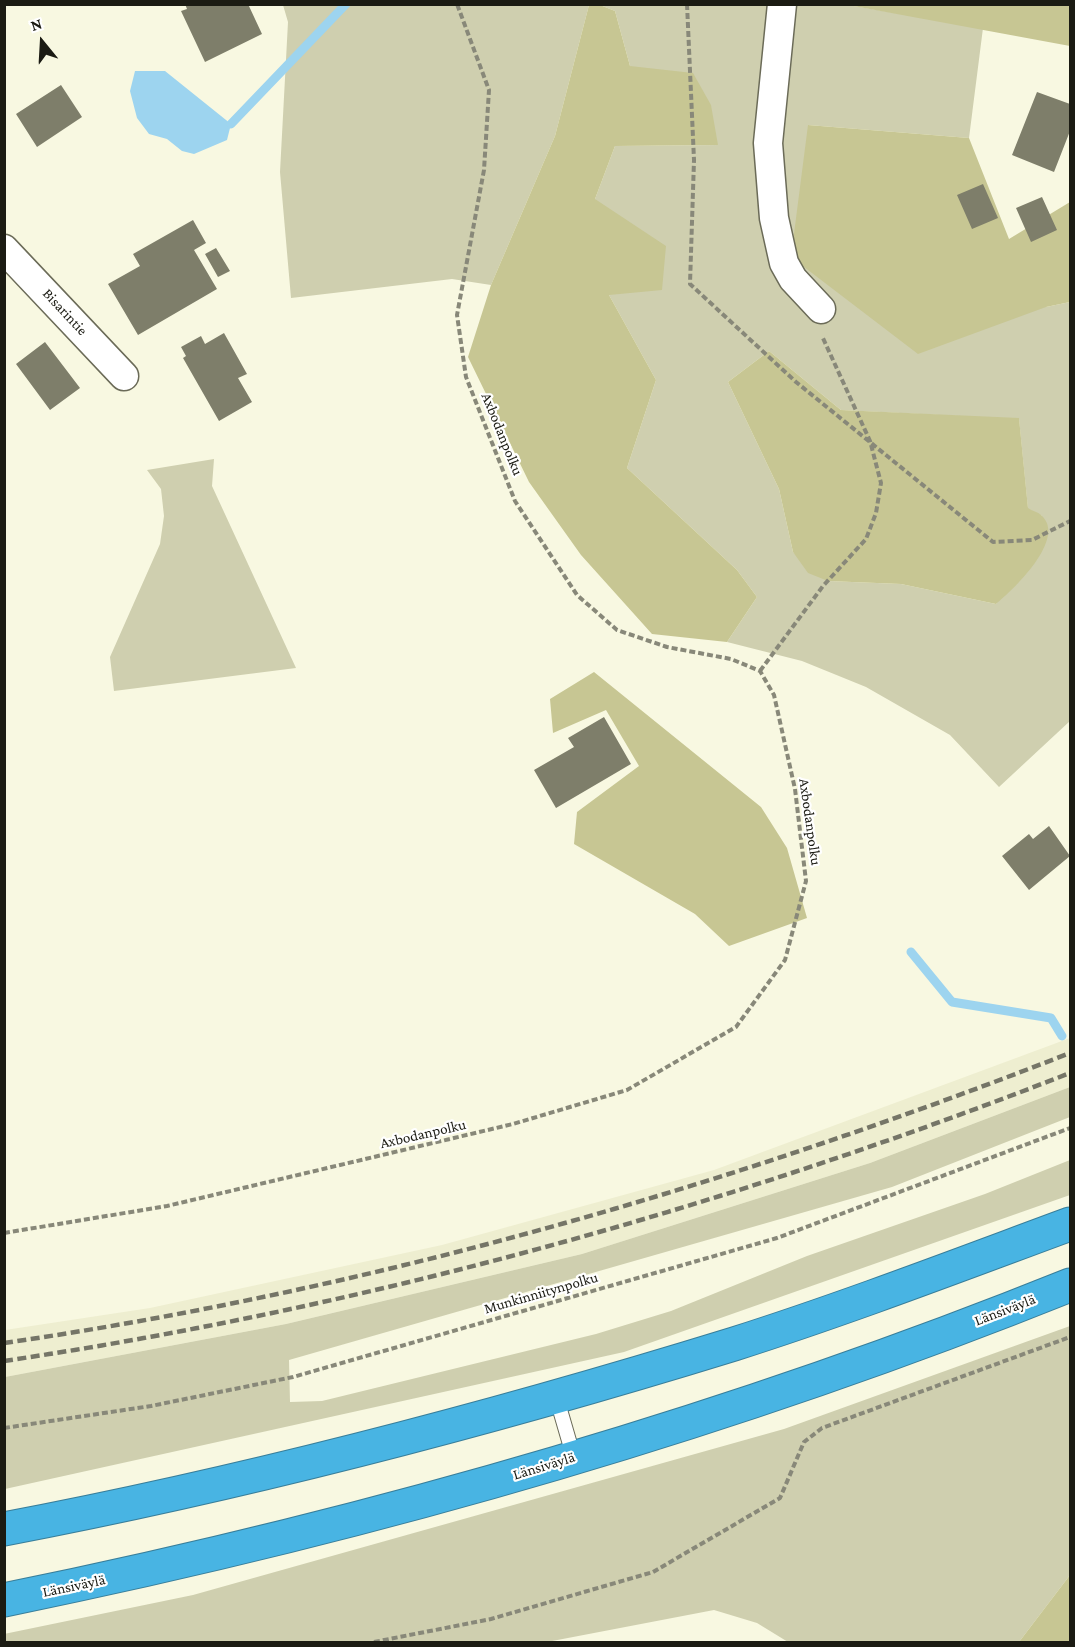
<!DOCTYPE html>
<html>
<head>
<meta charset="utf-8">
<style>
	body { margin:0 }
	#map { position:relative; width:1075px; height:1647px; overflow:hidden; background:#f8f8e1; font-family:"Crimson Pro",serif }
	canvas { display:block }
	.frame { position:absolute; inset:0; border:6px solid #1b1b13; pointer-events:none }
	.north { position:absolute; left:12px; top:12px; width:60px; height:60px; -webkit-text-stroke:4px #fff; paint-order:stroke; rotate:342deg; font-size:16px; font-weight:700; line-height:24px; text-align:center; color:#1b1b13 }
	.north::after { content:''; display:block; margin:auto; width:21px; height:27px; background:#1b1b13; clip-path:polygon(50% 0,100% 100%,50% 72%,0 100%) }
</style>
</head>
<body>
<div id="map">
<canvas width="1075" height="1647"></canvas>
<div class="frame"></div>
<div class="north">N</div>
</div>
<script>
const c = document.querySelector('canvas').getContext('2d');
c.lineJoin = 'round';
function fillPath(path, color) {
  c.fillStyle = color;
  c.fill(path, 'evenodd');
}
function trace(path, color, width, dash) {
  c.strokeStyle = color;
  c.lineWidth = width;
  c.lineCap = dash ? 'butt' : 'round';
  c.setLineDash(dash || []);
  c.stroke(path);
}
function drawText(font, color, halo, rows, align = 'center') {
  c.font = font + ' "Crimson Pro",serif';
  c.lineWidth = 4.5;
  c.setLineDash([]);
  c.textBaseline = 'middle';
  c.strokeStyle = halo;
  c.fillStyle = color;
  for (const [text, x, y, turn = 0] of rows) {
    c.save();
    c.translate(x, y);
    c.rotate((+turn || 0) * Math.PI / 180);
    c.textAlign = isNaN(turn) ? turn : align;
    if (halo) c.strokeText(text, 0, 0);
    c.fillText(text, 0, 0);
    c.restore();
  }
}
fillPath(new Path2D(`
	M1070,1038V1087L870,1163L582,1254L286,1324L5,1377V1330L150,1308L442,1245L714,1170Z`), '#eeeed0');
fillPath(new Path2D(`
	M283,5H589L555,136L491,285L452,279L291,298L280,172L288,22Z
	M600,5H848L983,28L969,138L808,125L1046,307L1070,302V721L999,787L950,735L866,687L802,661L727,642L757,597L737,570L627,468L656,380L609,295L595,199L615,146L718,145L630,66L615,11ZM769,351L841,410L1019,419L1028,509L1042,516L996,604L901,584L828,581L793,552L779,489L728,382Z
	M214,459L212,486L296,668L114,691L110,657L160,544L164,516L161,489L147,470Z
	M1070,1087V1117L892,1187L289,1360L290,1402L322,1401L596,1334L671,1311L807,1256L985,1194L1070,1160V1195L624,1352L5,1489V1377L286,1324L582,1254L870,1163Z
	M1070,1326V1575L1019,1642H788L757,1623L714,1610L547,1642H5L4,1634L193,1595L784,1429Z`), '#cfcfaf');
fillPath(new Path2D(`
	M589,5H600L615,11L630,66L693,73L711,105L718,145L615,146L595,199L666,246L662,290L609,295L656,380L627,468L737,570L757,597L727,642L652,634L581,555L529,482L468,357L491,285L555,136Z
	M848,5H1070V46Z
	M808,125L969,138L1009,239L1070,202V302L1046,307L918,354L791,257Z
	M769,351L841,410L1019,418L1028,508C1032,511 1038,512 1041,515C1068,538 1013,590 996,604L901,584L828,581L808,573L793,552L779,489L728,382Z
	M594,672L761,807L787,848L807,918L729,946L695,914L574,844L577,812L639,766L606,710L553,733L550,699Z
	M1070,1575V1642H1019Z`), '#c7c693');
fillPath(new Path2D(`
	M135,71H165L231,124L227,140L194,154L182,151L167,139L149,134L137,118L130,91Z`), '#9dd4ef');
trace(new Path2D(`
	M231,124L346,4
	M911,952L952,1002L1051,1018L1062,1036`), '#9dd4ef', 9);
fillPath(new Path2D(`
	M185,4H248L262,34L205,62L181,11L187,9Z
	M61,85L82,117L37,147L16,114Z
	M1037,92L1070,104V131L1054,172L1012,155Z
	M983,184L998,218L972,229L957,195Z
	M1042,197L1057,230L1031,242L1016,208Z
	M193,220L206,243L194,250L217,289L138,335L108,284L140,266L133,254Z
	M216,248L230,271L218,277L205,254Z
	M224,333L247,374L238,378L252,402L219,421L183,358L186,356L181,347L201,336L205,344Z
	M45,342L80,388L50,410L16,364Z
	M604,717L631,764L556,808L534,770L574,747L568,738Z
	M1049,826L1070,856L1029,890L1002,856L1029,834L1033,839Z`), '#7e7e6a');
const lane = new Path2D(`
	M556,1396L574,1458`);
const street = new Path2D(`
	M782,4L768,143L774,218L784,263L793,279L821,309
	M4,249L124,376`);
const highway = new Path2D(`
	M4,1529C251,1482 494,1418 734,1344C847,1308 959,1265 1070,1224
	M4,1600C367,1526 727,1423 1070,1285`);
trace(lane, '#6b6b58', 16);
trace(street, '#6b6b58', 31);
trace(highway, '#387e9a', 35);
trace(new Path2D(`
	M687,4L694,160L690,284L796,382L993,542L1032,540L1070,521
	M760,671L823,586L866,539L876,513L881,483L870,441L822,336
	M4,1233L167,1206L513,1124L627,1090L736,1027L785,960L806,881L795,789L774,695L760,671L731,659L667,647L617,630L577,595L515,501L466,377L457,315L484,170L489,90L457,4
	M4,1428L151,1406L293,1377L777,1238L1070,1128
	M374,1642L491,1619L653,1572L780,1498L804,1442L822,1428L1070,1337`), '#888879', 4, [6, 3]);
trace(lane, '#fff', 14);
trace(street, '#fff', 28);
trace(highway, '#48b4e3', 33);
trace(new Path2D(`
	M4,1343C370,1290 727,1187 1070,1053
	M4,1361C369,1307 727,1207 1070,1073`), '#757567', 4.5, [9, 4.5]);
drawText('15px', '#1b1b13', '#fff', [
	["Bisarintie",65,312,47],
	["Axbodanpolku",502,434,68],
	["Axbodanpolku",810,822,82],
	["Axbodanpolku",423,1134,-13],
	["Munkinniitynpolku",541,1293,-16],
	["Länsiväylä",1005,1310,-21],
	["Länsiväylä",544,1466,-17],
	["Länsiväylä",74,1586,-12]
]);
</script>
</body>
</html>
